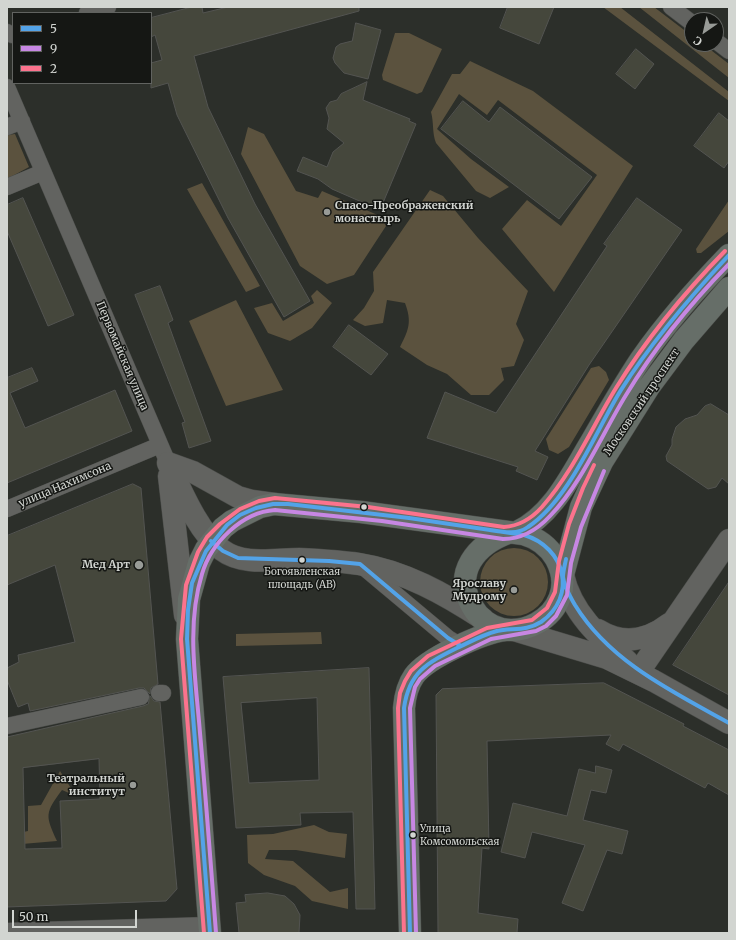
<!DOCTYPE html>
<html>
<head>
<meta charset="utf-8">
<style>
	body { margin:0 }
	#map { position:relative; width:736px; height:940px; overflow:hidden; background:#2c2f2a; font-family:Merriweather,serif }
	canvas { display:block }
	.frame { position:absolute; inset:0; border:8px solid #d2d5d1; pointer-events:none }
	.legend { position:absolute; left:12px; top:12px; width:140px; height:72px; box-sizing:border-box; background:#151714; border:1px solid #616360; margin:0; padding:5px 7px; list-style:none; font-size:12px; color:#d2d5d1 }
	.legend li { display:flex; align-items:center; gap:8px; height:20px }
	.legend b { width:20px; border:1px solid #616360 }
	.north { position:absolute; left:684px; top:12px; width:40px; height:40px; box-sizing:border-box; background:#151714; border:1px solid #616360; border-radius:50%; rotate:214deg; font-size:11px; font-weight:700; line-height:16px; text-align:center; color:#d2d5d1 }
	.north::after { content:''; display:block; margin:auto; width:14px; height:18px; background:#989b97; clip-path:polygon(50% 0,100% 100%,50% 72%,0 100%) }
	.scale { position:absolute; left:12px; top:910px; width:125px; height:18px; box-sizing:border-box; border:2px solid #d2d5d1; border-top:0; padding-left:5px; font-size:12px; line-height:14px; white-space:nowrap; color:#d2d5d1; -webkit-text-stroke:3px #151714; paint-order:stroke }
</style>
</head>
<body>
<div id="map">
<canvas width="736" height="940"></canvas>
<div class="frame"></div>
<ul class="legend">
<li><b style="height:5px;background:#53a3e8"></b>5</li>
<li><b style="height:5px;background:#c787e3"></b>9</li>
<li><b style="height:5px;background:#fc738d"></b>2</li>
</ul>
<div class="north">С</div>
<div class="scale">50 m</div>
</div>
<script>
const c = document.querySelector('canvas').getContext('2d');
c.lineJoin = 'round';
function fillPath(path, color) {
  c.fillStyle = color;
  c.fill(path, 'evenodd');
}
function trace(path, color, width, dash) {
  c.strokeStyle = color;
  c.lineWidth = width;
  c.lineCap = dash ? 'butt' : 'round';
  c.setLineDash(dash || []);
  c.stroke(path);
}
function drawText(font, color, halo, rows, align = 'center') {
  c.font = font + ' Merriweather,serif';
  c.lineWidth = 3;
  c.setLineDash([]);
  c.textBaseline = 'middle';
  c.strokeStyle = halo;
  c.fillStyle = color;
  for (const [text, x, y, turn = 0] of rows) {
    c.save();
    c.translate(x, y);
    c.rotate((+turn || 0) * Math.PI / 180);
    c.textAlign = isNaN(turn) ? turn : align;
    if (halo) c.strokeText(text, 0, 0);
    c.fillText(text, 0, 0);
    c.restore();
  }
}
fillPath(new Path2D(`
	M603,7H620L729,92V101Z
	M639,7H654L692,36V44H703L729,64V78Z
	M395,33H409L442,49L422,92L417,94L383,80L382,75Z
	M470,61L533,91L633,166L554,292L502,229L527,200L561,226L597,175L498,100L487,115L459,94L437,129L471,159L509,187L490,198L476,191L436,143C432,133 434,123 431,112L452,74H460Z
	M248,127L264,134L296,191L318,198L322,191L380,216L386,226L354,275L327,284L300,266L241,154Z
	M15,134L29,167L7,179V135Z
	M202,183L260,286L246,292L187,189Z
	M430,190L443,196L478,238L528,291L516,324L524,340L514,366L501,368L504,380L489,395H471L447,374L427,365L400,347C409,329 412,322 405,303L387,300L383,323L365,326L353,320L364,308L374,291L373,272Z
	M729,200V231L701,253H697L696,249Z
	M317,290L332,303L312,328L290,341L268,333L254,308L272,303L283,321L314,303L311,296Z
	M236,300L283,390L226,406L189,321Z
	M599,366L606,372L609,380L569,447L558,454L549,450L546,439L591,368Z
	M480 582a34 34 0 1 1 68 0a34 34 0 1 1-68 0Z
	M321,632L322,644L236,646V634Z
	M60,771L76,796L62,790C45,813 45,815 57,841L22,844L14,834L28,831V806L41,805Z
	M314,825L329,832L347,834L345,858L296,850H269L265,859L293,861L330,892L348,888V909L312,901L295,886L264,875L248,863L247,835L273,834Z`), '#5b523e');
const building = new Path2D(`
	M192,7H202L203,13L228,7H359V11L194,56L208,107L255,204L310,301L284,317L228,218L177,115L168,83L151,88V63L162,60L155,35L151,37V18Z
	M508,7H554L539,44L500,28Z
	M356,23L381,30L368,79L344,73L335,63L333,58L336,47L340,44L352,41Z
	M636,49L654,64L635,89L616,74Z
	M367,82L363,100L410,119L409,121L416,124L380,210L332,189L318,179L297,171L303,157L327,167L333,152L344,143L327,129L329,118L326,108L330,102L337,100L341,94Z
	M463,101L489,122L500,107L592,177L559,219L441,129Z
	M719,113L729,121V161L724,168L694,146Z
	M23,198L74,315L48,326L7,231V205Z
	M637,198L682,230L589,365L535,451L548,457L537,480L516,471L518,467L427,438L445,392L496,413L607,246L604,244Z
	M160,286L173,320L168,323L211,441L189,448L182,423L185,422L135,295Z
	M349,325L388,354L371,375L333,347Z
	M32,368L38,381L10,393L25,428L115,390L132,431L7,483V378Z
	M711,404L729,415V484L722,478L716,487L708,489L667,461L666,456L672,445V439L676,427L685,419L697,415L705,406Z
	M133,484L141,488L158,684L151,688L150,694L144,688H139L30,711L28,703L18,707L7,680V668L19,662L18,655L75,642L55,565L7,585V536Z
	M729,582V695L673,665Z
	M369,668L375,909H356L353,812L300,813L301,825L236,828L223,677ZM317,698L319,780L249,783L241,703Z
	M604,683L684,724L683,726L729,750V795L708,783L705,788L623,744L619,751L606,744L611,735L487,741L489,849L482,848L478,913L518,919L517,933H438L436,695L442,689Z
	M150,696L154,701L160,702L177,889L166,901L7,907V737L143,706L148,704ZM99,759L100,799L60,801L62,848L25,849L23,768Z
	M596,766L612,770L606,793L591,790L583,820L628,831L622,854L607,850L583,911L562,903L585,845L532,832L525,858L501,852L513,803L567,816L579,769L595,773Z
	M268,893L285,896L294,904L300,915L299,933H239L236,903L246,902L245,895Z`);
fillPath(building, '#45473c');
trace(building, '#535451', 1);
const street = new Path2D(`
	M671,7L692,23
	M87,13L108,7
	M7,32L12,35
	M716,41L729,51
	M7,87L168,463
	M7,127L22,121
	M7,187L43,172
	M7,509L160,445
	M362,566L448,638L461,646
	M159,693H163
	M7,726L141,697
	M7,931L210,925`);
const secondary = new Path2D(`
	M168,463C181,490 198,532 222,550C243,566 274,559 299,559C319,560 339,561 359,564C404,571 445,594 483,619
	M168,463L193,472L238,497L252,501L274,504
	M169,476L185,615
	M563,575C571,612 599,637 627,661
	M514,630L607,658L654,681L729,723
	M598,630C622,645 647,641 669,624
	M640,670L729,540`);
const primary = new Path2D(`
	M517,532C553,515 571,475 591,442C607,414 623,386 641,359C667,322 697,288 729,255
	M563,575L581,507L602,462L649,387L684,340L729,288
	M210,933L187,639L189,599L199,563L206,549L223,528L232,521L260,507L274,504L361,512L523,534C537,538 549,547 556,559C586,615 502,659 472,606C453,572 476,545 508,533
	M410,933L404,708C405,696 407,686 414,676C427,658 484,632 506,630`);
trace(street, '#4a4c49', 17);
trace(secondary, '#4a4c49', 23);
trace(primary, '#4a4c49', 23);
trace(street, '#626360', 16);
trace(secondary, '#626360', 22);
trace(primary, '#666e68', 22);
trace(new Path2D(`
	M490,530C503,532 517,535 528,527C570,499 595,432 621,390C652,341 690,297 729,255
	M211,541L223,551L238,558L329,561L360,564L448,638L461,646
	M566,559C565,565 563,571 563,577C564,587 570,596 575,605C610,662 673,692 729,723
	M210,933L187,639L188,610L192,583L206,551L227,525L240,515L256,508L273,504H288L409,518L524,535C565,547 578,596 541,622C527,631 512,628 497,631C482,635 470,642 457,648C427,663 409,672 404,708L410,933`), '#53a3e8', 4);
trace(new Path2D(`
	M216,933C211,866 206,800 200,733C196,681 186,626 202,574C211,543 242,512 275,510L382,521L503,539C522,539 537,530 550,516C582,483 602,434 626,395C655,347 690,304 729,264
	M416,933L410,708L415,687L420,679L435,666L491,639L536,631L546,626L556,616L567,595L571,563L581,527L604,471`), '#c787e3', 4);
trace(new Path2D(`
	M204,933L181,639L186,585L198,552L207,537L220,524L240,509L259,501L275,498L368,507L504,527C520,526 532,518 542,507C573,472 592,427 616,388C647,338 684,293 725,251
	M404,933L398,708L400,693L405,681L411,671L428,656L487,628L532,620L547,608L555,592L559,561L569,524L583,488L594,465`), '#fc738d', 4);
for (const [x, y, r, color] of [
	[327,212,4,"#989b97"],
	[364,507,3.5,"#d2d5d1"],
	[302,560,3.5,"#d2d5d1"],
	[139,565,5,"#989b97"],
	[514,590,4,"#989b97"],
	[133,785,4,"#989b97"],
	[413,835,3.5,"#d2d5d1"]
]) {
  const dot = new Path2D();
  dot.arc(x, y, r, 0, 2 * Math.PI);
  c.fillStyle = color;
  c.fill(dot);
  trace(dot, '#151714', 1.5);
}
drawText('10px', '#d2d5d1', '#151714', [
	["Богоявленская",302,572],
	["площадь (АВ)",302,585],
	["Улица",420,829,"left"],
	["Комсомольская",420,842,"left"]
]);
drawText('bold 11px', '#d2d5d1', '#151714', [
	["Спасо-Преображенский",335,206,"left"],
	["монастырь",335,219,"left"],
	["Мед Арт",130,565],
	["Ярославу",506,584],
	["Мудрому",506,597],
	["Театральный",125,779],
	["институт",125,792]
], 'right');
drawText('11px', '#d2d5d1', '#151714', [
	["Первомайская улица",122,356,67],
	["Московский проспект",642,402,-56],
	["улица Нахимсона",65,485,-23]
]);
</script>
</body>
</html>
